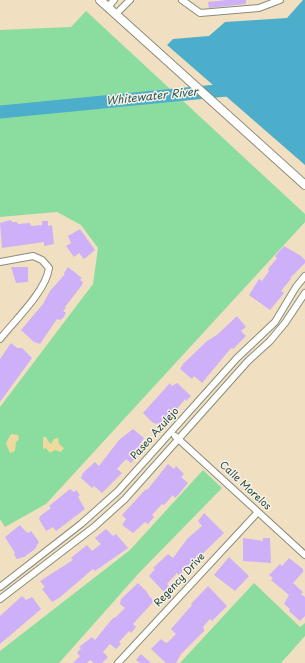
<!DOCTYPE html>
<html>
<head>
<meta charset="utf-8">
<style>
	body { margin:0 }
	canvas { display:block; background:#f1dfc1 }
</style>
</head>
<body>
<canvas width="305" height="663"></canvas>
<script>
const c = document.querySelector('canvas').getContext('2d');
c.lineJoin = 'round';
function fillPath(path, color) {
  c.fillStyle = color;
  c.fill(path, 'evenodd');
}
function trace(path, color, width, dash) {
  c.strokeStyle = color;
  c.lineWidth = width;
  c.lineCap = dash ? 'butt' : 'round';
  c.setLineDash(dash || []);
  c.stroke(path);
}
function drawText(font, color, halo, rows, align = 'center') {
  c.font = font + ' "Playpen Sans",sans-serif';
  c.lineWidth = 3;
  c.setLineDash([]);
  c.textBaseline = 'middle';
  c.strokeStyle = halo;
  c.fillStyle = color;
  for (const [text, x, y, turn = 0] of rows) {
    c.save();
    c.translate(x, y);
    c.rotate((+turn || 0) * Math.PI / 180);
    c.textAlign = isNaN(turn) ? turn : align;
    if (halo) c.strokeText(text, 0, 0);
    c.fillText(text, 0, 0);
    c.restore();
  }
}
fillPath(new Path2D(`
	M86,11L305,214V222L46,504L5,527L0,519V407L93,284L98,248L81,225L57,212L0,217V30L71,27Z
	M203,470L222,488L139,573L59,663H0V651L130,550Z
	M254,583L300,627L305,623V636L281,663H180Z`), '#8add9f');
fillPath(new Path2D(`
	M11,434L18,435L19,439L16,442L15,451L10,453L6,443Z
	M43,437H46L48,441L51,444L54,439L58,438L59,444L64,448L61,452L55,450L50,453L46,448L43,449Z`), '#eeda9e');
fillPath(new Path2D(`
	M303,0H305V165L167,45L173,39L209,36L225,22L287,18Z`), '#4caecb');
trace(new Path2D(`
	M0,112L237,89`), '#4caecb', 13);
fillPath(new Path2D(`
	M227,0H246V4L209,8L208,2Z
	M11,220L12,222H17L18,224L30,223L31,226L42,225V221H48V226L52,225L54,244L44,246V242L2,248L0,223Z
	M80,229L95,250L84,259L79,253L74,257L66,246L71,243L68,236Z
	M284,246L301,256L305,260V263L290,278L291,279L281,291L284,293L270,310L249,295L259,279L262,281L269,271L268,269L277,258L275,256Z
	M11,267H28V282L16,283Z
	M68,267L82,278L80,280L83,282L82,285L65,307L66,308L63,311L66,313L63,318L60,320L57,319L40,344L34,342L21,330L43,304L50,291L65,274L64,273Z
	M237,316L246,327L241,331L246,336L233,349L231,348L202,383L194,376L192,379L180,369L183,364L206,342L218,334Z
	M11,343L17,348H22L32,358L0,402V359Z
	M170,383L172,386L177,383L191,396L186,401L185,399L163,427L157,423L156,424L152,422L143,413Z
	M133,429L144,438L140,444L145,448L131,463L126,459L117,469L122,473L102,493L94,486L92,488L81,478L83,473L95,462L99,466L119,440Z
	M168,464L174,469L176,466L184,474L181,477L188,483L178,495L175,498L173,495L164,505L162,504L152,515L154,517L148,524L145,522L133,533L122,525L126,519L122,515L146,489L147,490Z
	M70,489L74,492L76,490L80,495L78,497L85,509L56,531L53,527L46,531L39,519L40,516L51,508L49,506Z
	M204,513L224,533L195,561L197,563L192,568L189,565L179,575L177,573L167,584L169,586L164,592L149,576L155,569L153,568L168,554L173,558L188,538L202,526L198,521Z
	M20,525L26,532L29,533L31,531L39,542L35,549L24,557L17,559L14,555L15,553L5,537Z
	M106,529L113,536L116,534L128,548L95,571L93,569L59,598L52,602L42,589L45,587L40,581L73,560L71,558L87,545L92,551L101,544L95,538Z
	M243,538L263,541V538H270L271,563L243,561Z
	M229,557L249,576L235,591L214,575Z
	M289,558L303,569V572L293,583L303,592L301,594L305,597V616L300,621L289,611L290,609L284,604L289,595L271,580L273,578L269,575L280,564L282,566Z
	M138,583L147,592L149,596L154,601L133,624L136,627L131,633L129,631L119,642L121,644L116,649L110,644L103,652L108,657L102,663H94L90,660L87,663H73L80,656L77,653L81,648L79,647L92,637L95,640L112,619L116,617L125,608L120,604L121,599Z
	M208,586L227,606L212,621L210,619L203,627L204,629V631L181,654L176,663H166L151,649L161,639L166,643L168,642L176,634L171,629L192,605L191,604Z
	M22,596L26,600L32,597L41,609L0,644V616Z
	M141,654L151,663H140L136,660Z`), '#ceb0f8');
const minor = new Path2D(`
	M182,0L200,13L259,8L280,0
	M108,7L114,0
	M116,14L130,0
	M0,262L33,256L42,260L49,268C46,291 15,320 0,339
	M175,436L305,555
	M0,587L81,524L118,491L237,358L275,322L296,287L305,276
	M0,599L94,527L125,499L248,361L270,341L285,323L305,293
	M118,663L258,512`);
const tertiary = new Path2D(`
	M100,0L305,185`);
trace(minor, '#888e7a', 8);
trace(tertiary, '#888e7a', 10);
trace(minor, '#fff', 6);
trace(tertiary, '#fff', 8);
drawText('10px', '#1f3d34', '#f7f3e8', [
	["Paseo Azulejo",155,434,-48],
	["Calle Morelos",245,486,43],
	["Regency Drive",180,580,-47]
]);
drawText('italic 11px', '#2a595a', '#f7f3e8', [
	["Whitewater River",152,97,-6]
]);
</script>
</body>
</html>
